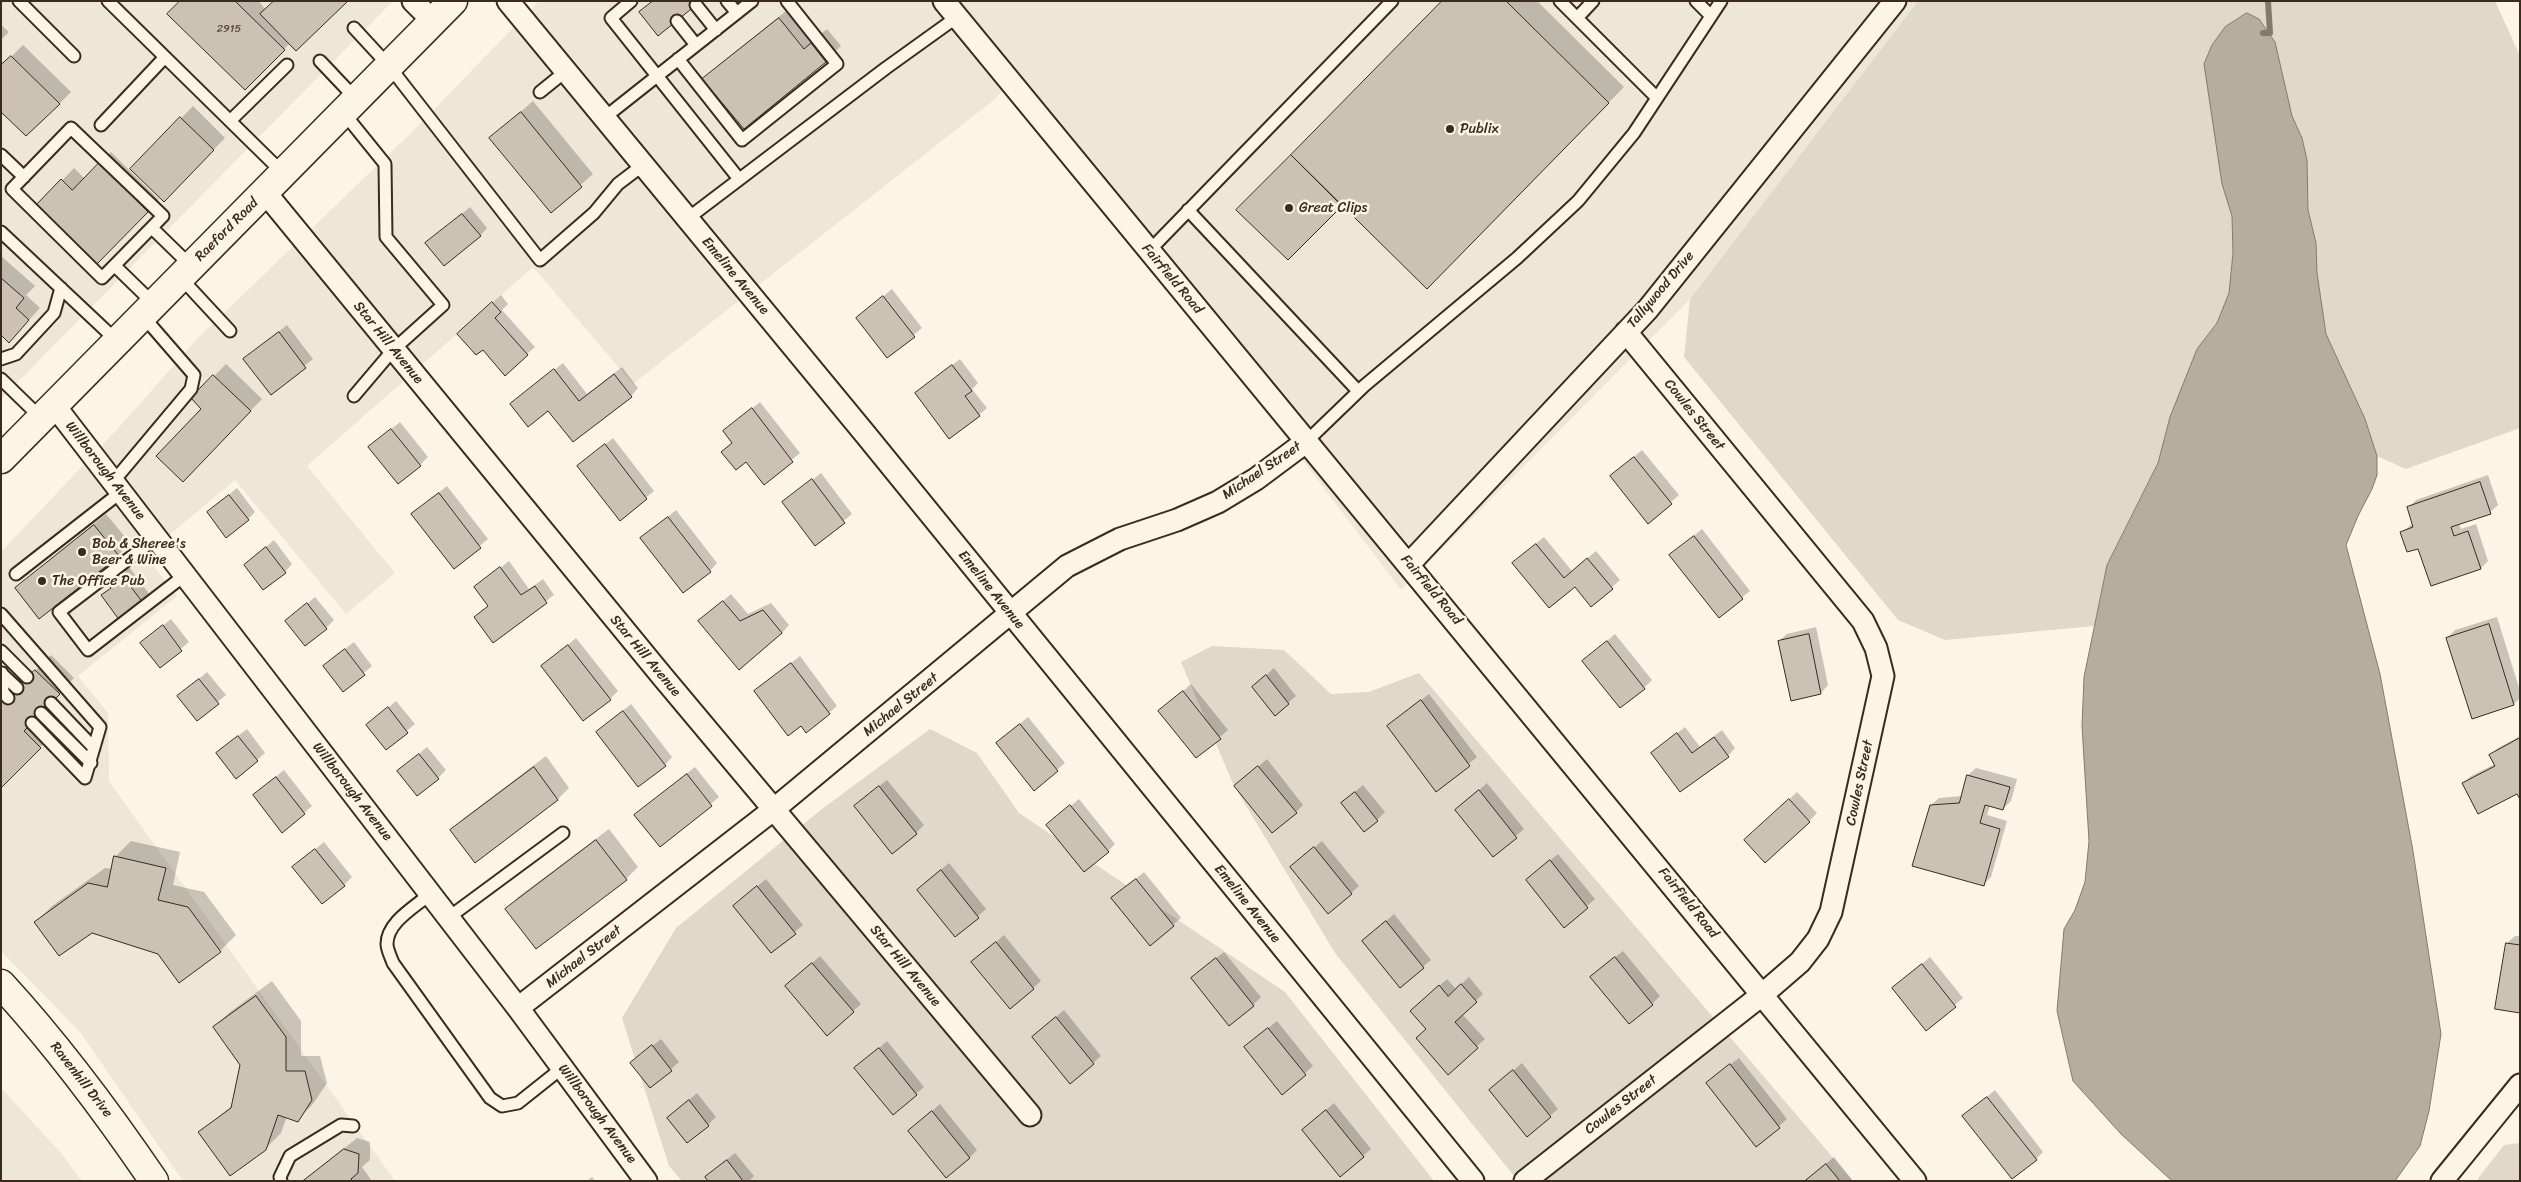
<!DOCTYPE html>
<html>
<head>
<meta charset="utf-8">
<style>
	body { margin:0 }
	#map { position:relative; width:2521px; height:1182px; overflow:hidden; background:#fcf5e5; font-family:Sriracha,sans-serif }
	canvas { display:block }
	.frame { position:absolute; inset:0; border:2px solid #3b2a1e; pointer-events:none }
</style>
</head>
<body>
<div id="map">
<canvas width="2521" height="1182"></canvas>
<div class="frame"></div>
</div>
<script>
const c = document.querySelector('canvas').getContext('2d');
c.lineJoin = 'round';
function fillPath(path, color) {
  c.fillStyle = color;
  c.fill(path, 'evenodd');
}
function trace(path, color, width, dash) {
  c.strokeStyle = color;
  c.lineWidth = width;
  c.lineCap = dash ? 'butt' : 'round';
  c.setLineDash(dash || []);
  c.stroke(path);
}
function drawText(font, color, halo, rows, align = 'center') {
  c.font = font + ' Sriracha,sans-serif';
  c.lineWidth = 5;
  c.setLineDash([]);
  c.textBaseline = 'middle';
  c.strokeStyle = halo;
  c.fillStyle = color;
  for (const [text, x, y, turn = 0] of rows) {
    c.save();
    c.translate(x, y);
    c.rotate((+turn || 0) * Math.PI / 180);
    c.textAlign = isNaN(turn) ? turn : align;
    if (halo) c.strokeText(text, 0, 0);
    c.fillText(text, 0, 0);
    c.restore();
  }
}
fillPath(new Path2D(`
	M1,1H393L1,399Z
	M539,1H1918L1690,299L1401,590L1014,78L995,99L633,384L533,267L307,466L395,573L346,614L235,480L145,555L177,596L78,676L108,713L109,781L395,1181H183L80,1032L1,951V552L121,425L197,339L416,128Z
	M1,1088L61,1153L82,1181H1Z`), '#eee6d6');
fillPath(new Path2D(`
	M1918,1H2495L2520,56V428L2406,469L2377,456L2365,419L2326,334L2317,273L2316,243L2308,210L2307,160L2302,138L2292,116L2222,184L2232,216L2233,253L2229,293L2217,323L2197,349L2170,417L2158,463L2107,565L2094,626L1945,640L1898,620L1684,357L1690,299Z
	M1212,646L1284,650L1331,694L1369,692L1419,673L1853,1181H1518L1335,953L1234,786L1181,662Z
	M930,729L977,753L1019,813L1285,992L1434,1181H682L669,1166L622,1018L676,928L822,809Z
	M2520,1143V1181H2476L2504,1145Z`), '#e0d8c8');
const water = new Path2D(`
	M2247,13L2259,19L2275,42L2292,116L2302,138L2307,160L2308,210L2316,243L2317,273L2326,334L2365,419L2377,456V475L2372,489L2358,516L2346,545L2380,674L2413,851L2441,1034L2429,1111L2420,1146L2395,1181H2172L2121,1134L2073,1081L2057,1011L2064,929L2075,910L2085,882L2089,841L2082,726L2084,677L2107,565L2158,463L2170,417L2197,349L2217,323L2229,293L2233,253L2232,216L2222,184L2204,64L2212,45L2225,27Z`);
fillPath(water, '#b7ad9e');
trace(water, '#85796b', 1);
fillPath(new Path2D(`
	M181,1H259L290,43L245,89Z
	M1444,1H1537L1624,87L1426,287L1342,204L1288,259L1238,210Z
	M796,3L821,34L827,29L841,46L825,61L704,79L720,64Z
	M1,25L9,32L1,40Z
	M23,45L71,92L59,104L1,67Z
	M533,101L593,174L551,211L491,138Z
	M193,106L225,138L164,200L132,169Z
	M111,152L159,200L96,263L38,205L74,168L85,179Z
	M470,207L487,228L480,236L427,243Z
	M1,256L35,286L26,295L40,308L21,329L1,334Z
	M892,289L922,328L888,356L858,318Z
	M501,295L508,304L502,310L535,347L527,354L466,326Z
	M287,325L313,359L271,393L245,359Z
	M960,359L978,383L972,389L987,408L979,415L916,394Z
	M563,363L587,394L622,367L638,388L631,396L548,410L512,404Z
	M226,364L262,399L194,469L203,409L214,376Z
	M760,402L800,453L764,483L747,460L723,452L733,442L724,431Z
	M400,422L428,457L420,465L370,447Z
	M613,438L654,491L620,519L579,466Z
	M1642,450L1679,495L1648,522L1611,476Z
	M821,473L852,514L815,544L784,502Z
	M2488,475L2498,505L2490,512L2459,523L2461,529L2476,524L2488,561L2481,568L2419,547L2402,532L2413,523L2408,508L2416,500Z
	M447,486L488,539L454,567L413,514Z
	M237,488L255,512L248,519L208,512Z
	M676,510L717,563L710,571L642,538Z
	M106,514L130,543L118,555L16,588Z
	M1702,529L1750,591L1719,616L1671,555Z
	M1544,537L1572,571L1596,551L1620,580L1592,605L1575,585L1521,556Z
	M274,540L292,564L285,572L245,565Z
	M509,561L529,589L543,579L554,595L493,641L489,605L476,587Z
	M127,564L150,595L142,602L103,595L112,587L107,581Z
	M731,594L748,614L771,603L789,625L782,633L708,614Z
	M315,597L334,620L326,628L287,621Z
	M2497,617L2520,691V698L2514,704L2447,638L2455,630Z
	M171,619L189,642L160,666L142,643Z
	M1816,627L1828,685L1821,693L1779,641L1787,634Z
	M1615,634L1652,680L1644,688L1584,661Z
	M576,638L618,691L610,699L543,666Z
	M354,642L372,666L343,690L332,659Z
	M51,655L74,678L38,715L55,732L1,787V690L12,680L20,687Z
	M800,656L837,706L807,731L802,724L756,691Z
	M1274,668L1296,696L1288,703L1253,687Z
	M207,672L226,695L197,719L179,696Z
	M1191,684L1228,730L1197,756L1160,711Z
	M1429,694L1477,757L1436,790L1388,726Z
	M396,701L415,724L386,748L368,725Z
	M631,704L672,757L665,765L597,732Z
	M1028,717L1065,763L1034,789L997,743Z
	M1685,727L1700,747L1722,730L1735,748L1728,756L1652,753Z
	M247,729L265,753L257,760L225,746Z
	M2520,736V796L2517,792L2463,784L2471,776L2495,764L2490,755L2498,748Z
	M427,747L446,770L438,778L399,771Z
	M546,756L569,788L558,799L475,861L452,830L464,818Z
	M1267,759L1303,805L1296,812L1236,786Z
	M695,767L719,797L660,846L644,808Z
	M1976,768L2017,779L2011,801L2003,809L1990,805L1987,815L2007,821L1991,877L1983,885L1931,805L1939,798L1962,796L1968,775Z
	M284,770L312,806L304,813L254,795Z
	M887,780L924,825L916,833L863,799Z
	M1487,783L1524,829L1493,855L1456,810Z
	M1363,785L1385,812L1377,820L1350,796Z
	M1797,792L1817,813L1809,821L1753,833Z
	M1079,799L1115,844L1108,851L1048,825Z
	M609,829L638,867L626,879L507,909L518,897Z
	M131,841L180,852L173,885L204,892L236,935L220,951L180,981L159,953L91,931L36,922L52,906L105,868L112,869L115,857Z
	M1322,841L1359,886L1351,893L1291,867Z
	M324,842L352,877L344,885L294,867Z
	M1558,854L1595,899L1564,926L1535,873Z
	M949,863L986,909L955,936L926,882Z
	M1144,872L1181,918L1150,944L1121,891Z
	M766,879L803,925L772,951L743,898Z
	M1394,914L1431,960L1400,986L1363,941Z
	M1004,935L1041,981L1033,988L973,962Z
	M2515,936H2520V1011L2507,943Z
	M1623,951L1660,996L1652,1004L1600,969Z
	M1224,952L1261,997L1253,1005L1200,971Z
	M820,956L861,1004L827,1034L794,979Z
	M1930,957L1963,998L1927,1029L1901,981Z
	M1469,977L1483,994L1462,1014L1485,1039L1448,1073L1428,1029L1419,1004L1447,979L1456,989Z
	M272,981L301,1021V1056H320L327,1083L313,1104L297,1120L287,1116L281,1133L265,1149L200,1132L234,1104L242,1065L214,1027L230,1012Z
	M1064,1010L1101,1056L1093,1063L1033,1037Z
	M1277,1021L1313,1066L1282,1093L1253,1040Z
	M661,1039L679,1062L650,1087L632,1063Z
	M887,1041L924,1087L916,1094L856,1068Z
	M1739,1058L1787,1119L1757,1145L1716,1076Z
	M1522,1063L1558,1109L1527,1135L1491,1090Z
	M1995,1090L2043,1152L2036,1159L1964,1116Z
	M697,1093L716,1117L708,1125L668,1118Z
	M1334,1103L1371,1149L1363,1156L1303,1130Z
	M940,1104L977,1150L969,1158L909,1131Z
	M357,1138L370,1142V1160L362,1167L372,1181H304Z
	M735,1153L754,1176L749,1181H709L706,1177Z
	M1834,1157L1853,1181H1805Z
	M592,1177L595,1181H587Z`), '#0003');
trace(new Path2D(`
	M2263,33H2270L2268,1`), '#85796b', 6);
const building = new Path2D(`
	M180,1H235L285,50L245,90L167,14Z
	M274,1H348L296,51L260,14Z
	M653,1H701L658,36L639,12Z
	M1442,1H1506L1609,103L1427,289L1291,155Z
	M779,18L804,49L811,43L826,62L744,129L702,79Z
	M11,56L60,104L26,136L1,112V65Z
	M521,112L582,187L551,213L489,138Z
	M180,117L214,150L164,202L130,169Z
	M1291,155L1342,206L1288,260L1236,210Z
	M99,163L148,212L96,265L36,205L61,179L72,190Z
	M462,214L481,236L444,266L425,243Z
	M1,278L24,298L16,308L29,320L9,343L1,335Z
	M883,296L915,337L887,358L856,318Z
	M492,302L501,312L495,318L528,355L505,376L483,350L476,355L457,334Z
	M279,332L306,368L271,395L243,359Z
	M952,365L972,391L965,396L980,416L949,439L915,393Z
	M554,369L579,401L614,374L632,397L573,442L548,411L528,427L510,404Z
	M213,375L251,411L183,482L156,456L201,409L191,398Z
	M752,408L793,462L764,485L746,462L736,470L721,452L732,443L723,431Z
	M391,429L421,466L398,484L368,447Z
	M605,444L647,499L620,521L577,466Z
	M1634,457L1672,504L1648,524L1610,476Z
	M812,479L845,523L815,546L782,502Z
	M2480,482L2491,514L2451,527L2454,536L2468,531L2481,569L2431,586L2418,549L2407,552L2400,532L2413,527L2407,507Z
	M439,493L481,548L454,569L411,514Z
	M229,495L249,520L226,538L207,512Z
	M668,517L711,572L683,593L640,538Z
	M94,525L119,556L39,619L15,588Z
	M1694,536L1743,599L1719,618L1669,555Z
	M1536,544L1564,578L1587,558L1613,589L1591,607L1575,587L1549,608L1512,563Z
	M266,547L286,573L263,590L244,565Z
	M500,567L521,595L535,586L547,603L493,643L474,617L488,606L474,587Z
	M119,571L143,603L120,621L101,595L111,588L106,581Z
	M723,601L740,621L763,610L782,633L739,670L698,621Z
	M307,603L327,629L305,646L285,621Z
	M2489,624L2514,705L2472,719L2446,638Z
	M163,625L182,651L160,668L140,643Z
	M1809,634L1821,694L1791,701L1778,641Z
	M1607,641L1645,689L1620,708L1582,661Z
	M568,645L611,700L583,721L541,666Z
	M345,649L365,675L343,692L323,666Z
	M791,663L830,714L806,733L801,726L788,736L754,691Z
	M35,670L60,694L24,731L41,748L1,788V700L3,702Z
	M1266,675L1289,704L1275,716L1252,687Z
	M199,679L219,704L197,721L177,696Z
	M1183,691L1221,739L1196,758L1158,711Z
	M1421,700L1470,766L1436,792L1387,726Z
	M388,707L408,733L386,750L366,725Z
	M623,711L666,766L638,787L596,732Z
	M1020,724L1058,771L1034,791L996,743Z
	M1677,733L1692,753L1714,737L1729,757L1680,792L1651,753Z
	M238,736L258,761L236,779L216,753Z
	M2520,738V799L2517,794L2478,814L2462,783L2495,766L2489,755Z
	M419,754L439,779L417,796L397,771Z
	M1258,766L1297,813L1272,833L1234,786Z
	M534,767L558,800L475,863L450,830Z
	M687,774L712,806L660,847L634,815Z
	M1967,775L2010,787L2003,810L1985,805L1980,823L2000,829L1984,886L1912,866L1930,805L1959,803Z
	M276,777L305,814L282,833L253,795Z
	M879,786L917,834L892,854L854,806Z
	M1479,790L1517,838L1493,857L1455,810Z
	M1355,792L1378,821L1364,832L1341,803Z
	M1789,799L1810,822L1765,863L1744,840Z
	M1070,805L1109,852L1084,872L1046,825Z
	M596,840L627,880L536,949L505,909Z
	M1314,847L1352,894L1328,914L1290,867Z
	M315,849L345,886L322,904L292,867Z
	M114,856L166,868L158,900L188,907L221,952L179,983L158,954L92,933L59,956L34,922L88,883L107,887Z
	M1550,860L1588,908L1564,928L1526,880Z
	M941,870L979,918L955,937L917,890Z
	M1136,879L1174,926L1150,946L1111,898Z
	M757,886L796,934L771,953L733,906Z
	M1386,921L1424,968L1400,988L1362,941Z
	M996,942L1034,989L1010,1009L971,962Z
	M2506,943L2520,945V1013L2495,1009Z
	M1615,957L1653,1005L1629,1024L1590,977Z
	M1216,958L1254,1006L1229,1026L1191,978Z
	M812,963L854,1012L827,1036L785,986Z
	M1922,964L1956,1007L1926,1031L1892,988Z
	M1461,984L1477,1002L1455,1022L1478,1048L1448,1075L1416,1038L1426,1029L1410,1011L1439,985L1448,996Z
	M256,996L286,1037V1071H305L312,1100L298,1122L278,1115L266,1150L230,1176L198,1132L231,1108L240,1065L213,1027Z
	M1056,1017L1094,1064L1070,1084L1032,1037Z
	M1268,1028L1306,1075L1282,1095L1244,1047Z
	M652,1045L672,1071L650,1088L630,1063Z
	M879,1048L917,1095L893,1115L854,1068Z
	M1730,1064L1780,1128L1756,1147L1706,1083Z
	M1513,1070L1551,1117L1527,1137L1489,1090Z
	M1987,1097L2037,1160L2012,1179L1962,1116Z
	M689,1100L709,1126L687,1143L667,1118Z
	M1326,1110L1364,1157L1340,1177L1302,1130Z
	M932,1111L970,1158L946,1178L908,1131Z
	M344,1149L359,1154L358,1173L351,1179L352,1181H303Z
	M727,1160L743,1181H708L705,1177Z
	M1826,1164L1840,1181H1805Z`);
fillPath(building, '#ccc2b3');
trace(building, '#3b2a1e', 1);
const service = new Path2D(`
	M19,1L74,56
	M108,1L283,173
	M631,1L611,18L739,179
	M727,1L737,13
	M1560,1L1657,98
	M1696,1L1711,16
	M696,5L716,30
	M1577,18L1593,1
	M677,21L696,45
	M354,28L389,66L540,260L594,213L618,184L643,165
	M678,59L742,140L837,64L787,1
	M320,61L356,99
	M540,92L566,71
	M343,112L385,164L386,237L443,305L393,350L354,396
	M604,118L752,1
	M230,121L287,65
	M101,125L165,57
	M71,128L163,216L102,278L12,189Z
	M1,155L24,177
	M1188,210L1358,391
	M687,219L886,68L957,17
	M152,228L191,266
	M1,232L117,341
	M1149,251L1392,1
	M115,266L154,304
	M180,277L230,331
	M1,359L16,354L54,313L61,288
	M1,379L41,418
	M1307,441L1364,386L1517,258L1578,201L1634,133L1721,1
	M113,482L191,389L194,375L142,315
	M156,538L59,612L88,650L185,575
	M16,574L121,492
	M1,614L100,727L85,778L32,723
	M1,651L27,677
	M1,673L17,688
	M2,673L3,692L8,698
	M51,703L94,748
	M41,713L91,763
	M430,894C415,907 387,922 387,944C387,950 391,957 393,963L490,1098L502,1106L518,1103L562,1068
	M448,918L563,833
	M281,1181L280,1177L290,1156L341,1125L353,1126`);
const minor = new Path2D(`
	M413,1L433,21
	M508,1L866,435L1473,1181
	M944,1L1915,1181
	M264,191L662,676L1030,1115
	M54,405L518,1008L646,1181
	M1409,564L1648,309L1895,1
	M518,1008L773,810L1067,566L1120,539L1177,520L1218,502L1256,479L1307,441
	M1525,1181L1763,994L1800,962L1818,939L1831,912L1883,676L1876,648L1863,621L1626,332
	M2442,1181L2520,1085`);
const tertiary = new Path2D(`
	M1,984C58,1046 107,1112 154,1181`);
const primary = new Path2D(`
	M1,459L453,1`);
trace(service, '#3b2a1e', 15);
trace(minor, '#3b2a1e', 25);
trace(tertiary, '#3b2a1e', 31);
trace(primary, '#3b2a1e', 31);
trace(service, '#fcf5e5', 11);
trace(minor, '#fcf5e5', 21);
trace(tertiary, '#fcf5e5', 28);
trace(primary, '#fcf5e5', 28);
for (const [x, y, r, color] of [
	[1450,129,5,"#3b2a1e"],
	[1289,208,5,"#3b2a1e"],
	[82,552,5,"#3b2a1e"],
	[42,581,5,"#3b2a1e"]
]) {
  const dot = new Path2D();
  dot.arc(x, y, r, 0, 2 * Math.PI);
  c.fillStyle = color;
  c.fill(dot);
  trace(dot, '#fcf5e5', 2);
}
drawText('11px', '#5f5043', null, [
	["2915",229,29]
]);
drawText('14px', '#3b2a1e', '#fcf5e5', [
	["Publix",1460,129],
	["Great Clips",1299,208],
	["Bob & Sheree's",92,544],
	["Beer & Wine",92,560],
	["The Office Pub",52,581]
], 'left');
drawText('14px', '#3b2a1e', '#fcf5e5', [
	["Raeford Road",227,230,-45],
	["Emeline Avenue",735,276,50],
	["Fairfield Road",1172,279,50],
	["Tallywood Drive",1661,290,-50],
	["Star Hill Avenue",388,343,51],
	["Cowles Street",1694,415,51],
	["Willborough Avenue",105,471,52],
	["Michael Street",1262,471,-34],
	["Emeline Avenue",991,590,51],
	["Fairfield Road",1431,590,50],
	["Star Hill Avenue",645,656,50],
	["Michael Street",901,705,-39],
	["Cowles Street",1860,783,-78],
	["Willborough Avenue",352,792,52],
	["Fairfield Road",1688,903,51],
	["Emeline Avenue",1247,904,51],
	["Michael Street",584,957,-38],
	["Star Hill Avenue",905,966,50],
	["Ravenhill Drive",81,1080,52],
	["Cowles Street",1621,1105,-38],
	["Willborough Avenue",597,1114,53]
]);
</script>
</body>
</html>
